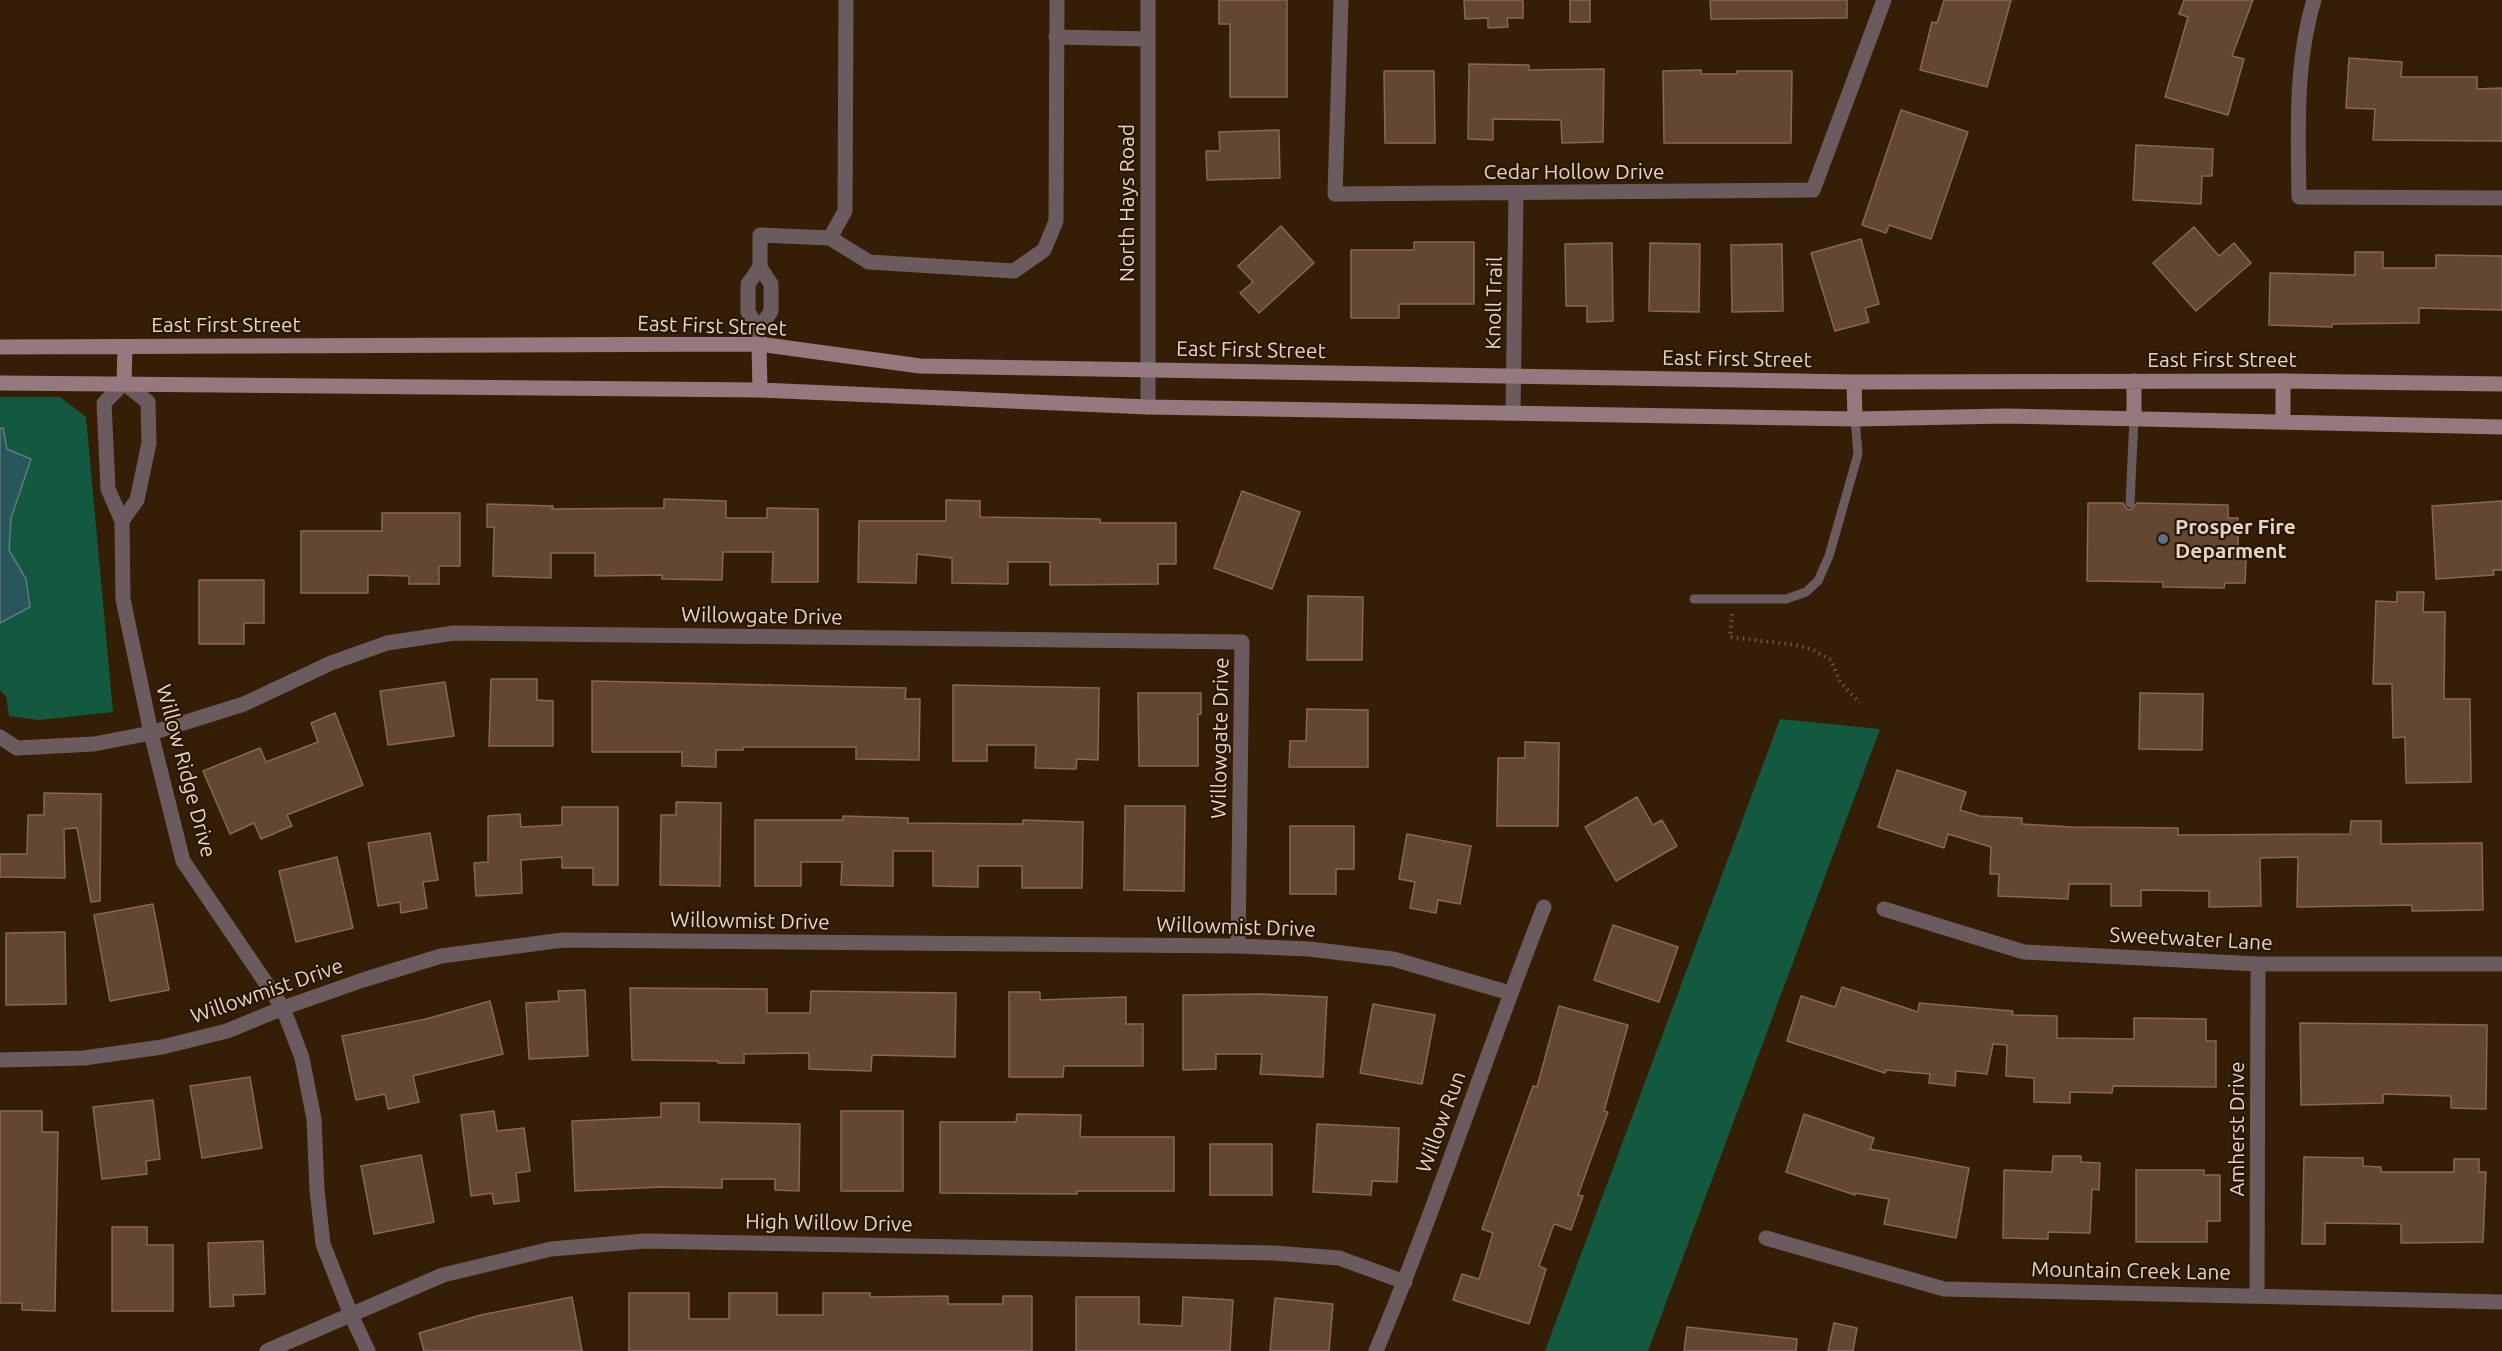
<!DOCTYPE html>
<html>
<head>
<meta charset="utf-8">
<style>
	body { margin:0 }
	canvas { display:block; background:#341f06 }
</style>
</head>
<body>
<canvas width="2502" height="1351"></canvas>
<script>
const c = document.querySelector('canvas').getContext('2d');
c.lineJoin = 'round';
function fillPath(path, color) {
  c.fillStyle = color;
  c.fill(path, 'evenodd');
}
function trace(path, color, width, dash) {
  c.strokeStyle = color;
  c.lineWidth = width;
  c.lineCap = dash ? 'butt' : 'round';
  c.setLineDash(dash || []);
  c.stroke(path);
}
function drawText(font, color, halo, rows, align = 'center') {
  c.font = font + ' Ubuntu,sans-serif';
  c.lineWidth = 4.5;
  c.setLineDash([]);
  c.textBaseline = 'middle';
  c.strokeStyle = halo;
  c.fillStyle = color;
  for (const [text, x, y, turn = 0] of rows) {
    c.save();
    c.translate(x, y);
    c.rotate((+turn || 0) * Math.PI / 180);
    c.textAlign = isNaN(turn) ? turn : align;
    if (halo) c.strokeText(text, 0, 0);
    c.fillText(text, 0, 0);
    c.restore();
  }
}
fillPath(new Path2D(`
	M0,397H60L86,417L113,712L39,720L9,716L6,696L0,690Z
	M1780,719L1880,729L1648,1351H1545Z`), '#12593f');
const water = new Path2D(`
	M0,428H3L7,449L31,459L11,518L9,550L26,579L30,607L0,623Z`);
fillPath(water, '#27565b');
trace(water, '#5f7c7b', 1.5);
const building = new Path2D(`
	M1219,0H1287V97H1230V24H1219Z
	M1464,0H1523V18H1507L1508,27L1488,28V18L1465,19Z
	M1570,0H1590V22H1570Z
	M1710,0H1847V18L1711,19Z
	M1944,0H2011L1987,87L1920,70L1932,22L1937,23Z
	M2184,0H2253L2232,56L2244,59L2228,115L2165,97L2188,17L2179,14Z
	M2349,58L2402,62L2401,77H2477V89L2502,88V141L2373,140L2375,109L2346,108Z
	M1469,64L1529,65V70L1604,69L1603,142L1562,143L1561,120L1493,119V140L1468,139Z
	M1701,70V74H1737V71H1792L1791,143H1664L1663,71Z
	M1384,71H1434L1435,143H1385Z
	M1901,110L1968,132L1931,239L1889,225L1886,233L1862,225Z
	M1279,130L1280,178L1207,180L1206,151H1220L1219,132Z
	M2136,145L2213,149L2212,176H2202L2201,204L2133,200Z
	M1281,226L1314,263L1259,313L1240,293L1253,282L1238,266Z
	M2194,227L2219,256L2234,243L2251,263L2196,311L2153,263Z
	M1861,239L1879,304L1865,308L1869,322L1835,331L1811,253Z
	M1414,242H1474V304H1399V318H1351V250H1414Z
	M1612,243L1613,321L1587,322V306H1566L1565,244Z
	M1650,243L1700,244L1699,312L1649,311Z
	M1782,244L1783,311L1732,312L1731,245Z
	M2355,252H2383V268H2436V255L2502,256V310L2419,308V323L2332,324V327L2269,325L2270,273L2355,275Z
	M1242,491L1300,512L1272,589L1214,568Z
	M664,499L726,501V518H767V508L818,509V582H772L773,552H723L722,580L662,579V575L595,576V553H551V578L493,576L494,527H487V504L553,506L552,509L664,508Z
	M946,500L980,501V517L1100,519V523H1176V564H1158V584L1050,585V562H1008V584L952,583V558L917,554L916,583L858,582L859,521H946Z
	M2502,501V570H2493L2494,575L2436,579L2432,506Z
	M2088,503H2123L2126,508L2130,510L2137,503L2228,505V518H2238V559H2246L2245,583H2225L2224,588L2163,587V582L2087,581Z
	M382,513H460V566H439V584H409V576L368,575V593H301V531H382Z
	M199,580H264V623H244V644H199Z
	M2397,592H2424L2423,612H2445L2444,699H2470L2471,782L2406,783L2405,737L2393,738L2392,684H2373L2376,601L2397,602Z
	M1308,596L1363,597L1362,660H1307Z
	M491,679H537V700L553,701V746H489Z
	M592,681L906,688L905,699H920L919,760L856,759V747H743V750H716V767L682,766V752H592Z
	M445,682L454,736L388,745L380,691Z
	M953,685L1099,688L1098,760L1077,759L1076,769L1035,768L1036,745H987V761H953Z
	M1138,693H1201V714H1198V766H1139Z
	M2140,693L2203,694L2202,750L2139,749Z
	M1307,709L1368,710V767H1289L1290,741H1306Z
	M335,713L363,785L287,815L292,826L261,839L254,823L230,834L203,771L260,748L266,762L318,742L311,723Z
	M1525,742L1559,743L1558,826H1497L1498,758H1525Z
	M1897,770L1966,792L1960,810L1980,816L2022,818V824L2071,827L2178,828V835L2350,834L2351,821H2381V844L2482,843L2483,910L2412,911V905L2297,907L2298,857L2260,858L2261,906L2209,907V891L2141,890V906H2111V884H2069L2068,899L1998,896L1999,874H1990L1991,847L1948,834L1944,848L1878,827Z
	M44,793L101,794L100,901L91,902L77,828L64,829L65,878L0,877V854H27L28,815H44Z
	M1637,797L1653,825L1662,820L1677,846L1616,881L1585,827Z
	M676,802L721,803L720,886L660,885L661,815H676Z
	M1125,806H1185L1184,891L1124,890Z
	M562,807H618V885H593V868H562V857L521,860L522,893L476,896L474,863L488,862V816L520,814L521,827L562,825Z
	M843,816L908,818V823L1023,824V820L1083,822L1082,888H1022V866H978V887L933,886V851H893V886L841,885L842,862H801V886H755V820H843Z
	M1290,826H1354V869H1336V894H1290Z
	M430,833L438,880L423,882L427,908L401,913L400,902L378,906L368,843Z
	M1407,834L1471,846L1460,904L1438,900L1436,913L1410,908L1415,882L1399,879Z
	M337,857L353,928L296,942L279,871Z
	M153,904L169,990L110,1001L94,915Z
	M1613,925L1678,947L1659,1002L1594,980Z
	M65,932L66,1004L6,1005V933Z
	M1842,987L1918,1012L1919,1003L2013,1011L2012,1015L2057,1016V1038L2134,1039V1018L2206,1019V1041H2216V1087L2113,1086L2112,1093L2070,1092V1103L2034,1102V1078L2006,1076L2007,1045L1993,1044L1987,1074L1956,1071L1955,1086L1929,1083L1930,1074L1886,1070L1885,1073L1787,1041L1801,996L1835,1007Z
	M630,988L767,989V1013H810L811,991L956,993L955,1057L872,1055L871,1071L809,1069V1053L744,1054V1063H718V1061L632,1060Z
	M585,990L588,1056L529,1059L526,1003L559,1001L558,991Z
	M1009,992H1040V1000L1126,997V1024H1143V1066H1064L1063,1077H1009Z
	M1261,994L1327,997L1323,1077L1260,1074L1262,1054H1216V1069L1183,1070V995Z
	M490,1001L503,1054L413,1076L419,1102L388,1109L385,1094L356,1100L342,1036L426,1019Z
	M1373,1004L1435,1015L1422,1084L1360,1073Z
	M1559,1006L1628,1025L1604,1111L1608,1112L1578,1195L1583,1196L1571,1230L1554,1224L1539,1266L1546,1269L1529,1324L1453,1300L1462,1274L1479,1279L1493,1233L1482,1229L1533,1086L1537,1087Z
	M2300,1023L2487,1025L2486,1109L2451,1108V1096L2383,1094V1103L2301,1105Z
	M250,1077L262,1148L202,1158L190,1086Z
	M153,1100L160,1159L146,1161L147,1174L102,1179L93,1107Z
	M661,1103H699V1122L800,1124L799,1191L775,1190V1179H722V1188L661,1187L575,1191L572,1121L661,1117Z
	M0,1111H42V1132H58L55,1311L22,1310V1303H0Z
	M494,1111L497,1131L524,1128L530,1171L516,1173L519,1201L494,1204L492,1193L471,1196L461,1115Z
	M841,1111H903V1191H841Z
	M1017,1114L1081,1115L1080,1137H1174V1191H1077V1194L940,1193V1122H1016Z
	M1804,1114L1874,1138L1870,1149L1969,1168L1956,1238L1884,1224L1889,1199L1855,1193V1195L1786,1172Z
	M1317,1124L1399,1128L1397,1182L1372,1181L1371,1195L1313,1192Z
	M1210,1144H1272V1195H1210Z
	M421,1155L434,1222L374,1234L361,1166Z
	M2053,1156H2081V1162L2100,1163L2099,1190L2092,1189L2090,1233L2048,1232V1239L2003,1238L2004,1170L2052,1172Z
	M2304,1157L2363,1158V1166L2381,1167V1172H2454V1159H2479V1172H2486L2483,1242L2401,1243V1224L2325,1223V1244H2302Z
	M2136,1170H2204V1175H2220V1221H2207V1242H2136Z
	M112,1227H147V1245H173V1311H112Z
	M263,1241L265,1294L233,1295L234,1306L210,1307L208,1243Z
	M629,1293H689V1319H729V1293H777V1315H823V1293H870V1297L948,1296V1304H1003V1296H1032V1351H629Z
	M572,1297L582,1351H424L419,1333L481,1315Z
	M1076,1297H1139V1324L1182,1326L1183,1297L1233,1300L1230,1351H1076Z
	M1275,1298L1333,1304L1329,1351H1270Z
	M1834,1323L1857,1328L1853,1351H1828Z
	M1687,1327L1797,1339L1796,1351H1684Z`);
fillPath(building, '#634733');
trace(building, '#866853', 1.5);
trace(new Path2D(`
	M1732,614L1730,637L1796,645L1813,650L1831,660L1840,682L1860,703`), '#6b5843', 4, [1.5, 4.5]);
trace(new Path2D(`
	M2130,503L2134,418
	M1694,599H1786L1806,592L1818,581L1829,556L1858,454L1855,419`), '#6c5b5e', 9);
trace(new Path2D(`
	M1341,0L1335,194L1813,190L1884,0
	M2314,0C2295,63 2298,131 2299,197L2502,198
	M1056,37L1148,39
	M830,238L845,211L846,0
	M759,330L771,311V284L760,267
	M759,344V330L748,312V284L760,267V235L830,238L869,262L1014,271L1044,250L1056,221L1057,0
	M1148,407V0
	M1513,413L1516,193
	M122,521L137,500L149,443L148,402L124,383L104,403L108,489L122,521L123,599L151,733L183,861L283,1008L302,1058L314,1119L317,1190L323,1244L351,1315L368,1351
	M0,737L17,748L94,744L151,733L244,704L331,663L387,643L454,633L1242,642L1238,946
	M1884,909L2024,952L2258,964H2502
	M0,1060L84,1058L162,1047L227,1031L283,1008L363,980L441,956L563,940L1238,946L1309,949L1393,959L1510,993
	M1766,1238L1944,1289L2502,1302
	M2257,1295L2258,964
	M267,1351L443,1275L551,1249L645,1241L1274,1253L1339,1258L1405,1282
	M1376,1351C1437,1205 1486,1054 1544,907`), '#6c5b5e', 15);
trace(new Path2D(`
	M759,344L760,390
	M0,347L759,344L920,366L1854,382L2283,381L2502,384
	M2134,381V418
	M1854,382L1855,419
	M0,383L760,390L1148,407L1855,419L2007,416L2502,427
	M124,383L125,347
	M2283,421V381`), '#947a7f', 15);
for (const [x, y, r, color] of [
	[2163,539,6,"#5c6f8a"]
]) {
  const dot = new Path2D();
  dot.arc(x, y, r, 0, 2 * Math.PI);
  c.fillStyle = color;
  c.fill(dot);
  trace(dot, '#2a1600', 2);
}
drawText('21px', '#e2d4c6', '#2a1600', [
	["Cedar Hollow Drive",1574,172],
	["North Hays Road",1127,203,-90],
	["Knoll Trail",1494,303,-89],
	["East First Street",226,325],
	["East First Street",712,326,2],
	["East First Street",1251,350,1],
	["East First Street",1737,359,1],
	["East First Street",2222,360],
	["Willowgate Drive",762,616,1],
	["Willowgate Drive",1220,738,-89],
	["Willow Ridge Drive",186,771,75],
	["Willowmist Drive",750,921,1],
	["Willowmist Drive",1236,927,2],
	["Sweetwater Lane",2191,939,3],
	["Willowmist Drive",267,991,-19],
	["Willow Run",1441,1122,-70],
	["Amherst Drive",2237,1129,-90],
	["High Willow Drive",829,1223,1],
	["Mountain Creek Lane",2131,1271,1]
]);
drawText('bold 21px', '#e2d4c6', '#2a1600', [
	["Prosper Fire",2175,527],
	["Deparment",2175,551]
], 'left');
</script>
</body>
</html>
